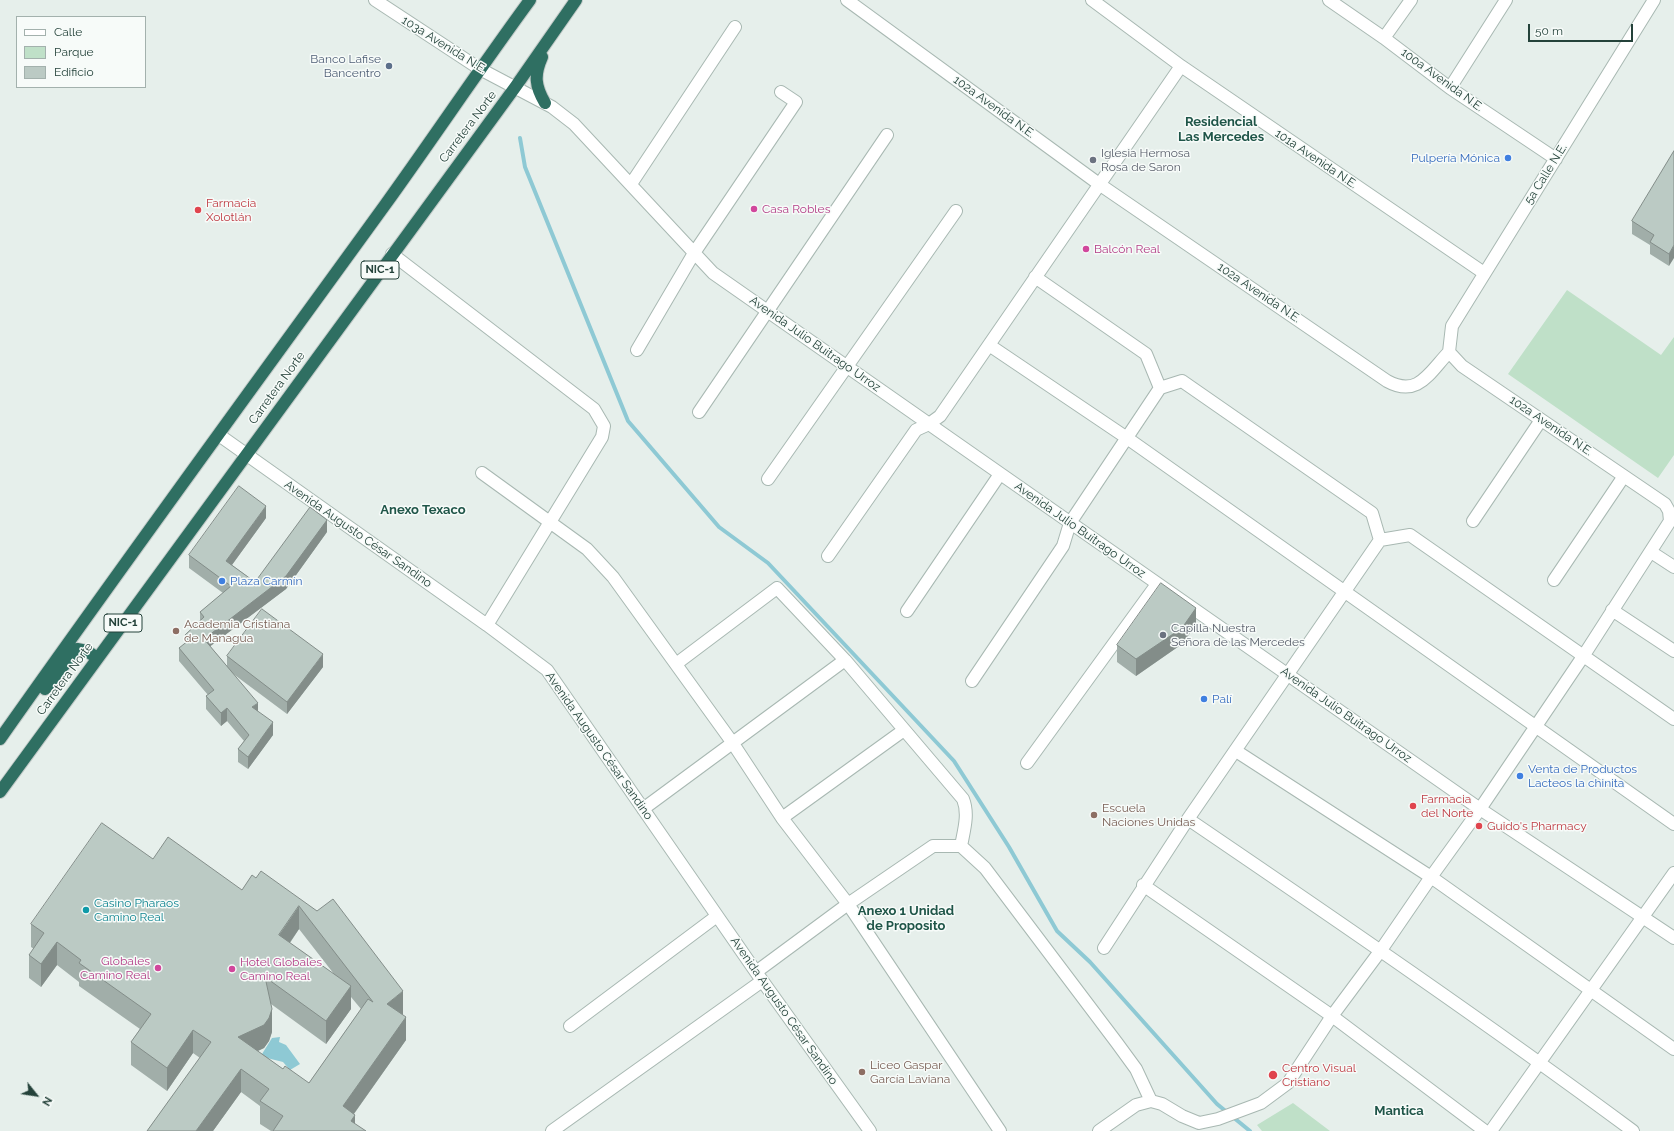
<!DOCTYPE html>
<html>
<head>
<meta charset="utf-8">
<style>
	body { margin:0 }
	#map { position:relative; width:1674px; height:1131px; overflow:hidden; background:#e6efeb; font-family:Raleway,sans-serif }
	canvas { display:block }
	.legend { position:absolute; left:16px; top:16px; width:130px; height:72px; box-sizing:border-box; background:#f7fbf9; border:1px solid #a3b1ad; margin:0; padding:5px 7px; list-style:none; font-size:12px; color:#24423a }
	.legend li { display:flex; align-items:center; gap:8px; height:20px }
	.legend b { width:20px; border:1px solid #a3b1ad }
	.north { position:absolute; left:16px; top:1075px; width:40px; height:40px; -webkit-text-stroke:3px #f7fbf9; paint-order:stroke; rotate:120deg; font-size:11px; font-weight:700; line-height:16px; text-align:center; color:#24423a }
	.north::after { content:''; display:block; margin:auto; width:14px; height:18px; background:#24423a; clip-path:polygon(50% 0,100% 100%,50% 72%,0 100%) }
	.scale { position:absolute; left:1528px; top:24px; width:105px; height:18px; box-sizing:border-box; border:2px solid #24423a; border-top:0; padding-left:5px; font-size:12px; line-height:14px; white-space:nowrap; color:#24423a; -webkit-text-stroke:3px #f7fbf9; paint-order:stroke }
</style>
</head>
<body>
<div id="map">
<canvas width="1674" height="1131"></canvas>
<ul class="legend">
<li><b style="height:5px;background:#fff"></b>Calle</li>
<li><b style="height:11px;background:#bfe0c8"></b>Parque</li>
<li><b style="height:11px;background:#bbcac4"></b>Edificio</li>
</ul>
<div class="north">N</div>
<div class="scale">50 m</div>
</div>
<script>
const c = document.querySelector('canvas').getContext('2d');
c.lineJoin = 'round';
function fillPath(path, color) {
  c.fillStyle = color;
  c.fill(path, 'evenodd');
}
function trace(path, color, width, dash) {
  c.strokeStyle = color;
  c.lineWidth = width;
  c.lineCap = dash ? 'butt' : 'round';
  c.setLineDash(dash || []);
  c.stroke(path);
}
function drawText(font, color, halo, rows, align = 'center') {
  c.font = font + ' Raleway,sans-serif';
  c.lineWidth = 3;
  c.setLineDash([]);
  c.textBaseline = 'middle';
  c.strokeStyle = halo;
  c.fillStyle = color;
  for (const [text, x, y, turn = 0] of rows) {
    c.save();
    c.translate(x, y);
    c.rotate((+turn || 0) * Math.PI / 180);
    c.textAlign = isNaN(turn) ? turn : align;
    if (halo) c.strokeText(text, 0, 0);
    c.fillText(text, 0, 0);
    c.restore();
  }
}
fillPath(new Path2D(`
	M1567,290L1661,355L1674,337V455L1658,478L1508,374Z
	M1293,1103L1330,1131H1262L1257,1125Z`), '#bfe0c8');
fillPath(new Path2D(`
	M280,1037L279,1042L286,1045L300,1064L290,1070L283,1062L263,1057L262,1054L272,1038Z`), '#8ec9d4');
trace(new Path2D(`
	M520,138L525,167L628,421L719,527L768,563L954,761L1009,847L1057,931L1090,962L1217,1104L1250,1131`), '#8ec9d4', 4);
const minor = new Path2D(`
	M375,0L480,69L552,107L574,124L713,273L1480,809L1674,938
	M847,0L1099,184L1387,381C1418,398 1429,373 1449,352
	M1092,0L1181,66L1484,273
	M1329,0L1384,38L1450,88L1556,159
	M1384,38L1411,0
	M1450,88L1506,0
	M631,184L735,27
	M392,254L594,409L604,426L602,437L487,625
	M1035,277L1146,354L1160,388L1182,381L1372,513L1380,540L1410,535L1674,719
	M989,345L1127,438L1674,824
	M637,350L694,253L796,102L781,92
	M1449,352L1452,326L1654,0
	M699,412L887,135
	M219,435L487,625L547,670L756,972L870,1131
	M482,473L587,549L613,577L732,742L782,818L848,904L1000,1131
	M768,479L956,211
	M1473,521L1541,420
	M1651,552L1674,567
	M828,556L916,430L929,424L940,416L1181,66
	M1554,580L1624,476
	M1612,610L1674,651
	M907,611L1000,474
	M676,664L777,588L845,660L963,799C969,814 964,830 961,846
	M972,681L1063,546L1070,523L1160,388
	M1236,751L1431,877L1674,1049
	M1027,763L1157,584
	M643,809L845,660
	M782,818L904,730
	M1188,819C1338,921 1487,1023 1633,1131
	M1143,885L1332,1016L1485,1131
	M1104,948L1188,819L1380,540
	M756,972L848,904L933,846H961L985,868L1117,1043L1136,1069L1151,1101
	M570,1026L717,916
	M552,1131L762,981
	M1099,1131L1136,1105L1151,1101L1162,1104L1182,1116L1199,1123L1218,1119L1261,1103L1288,1083L1332,1016L1381,950L1431,877L1480,809L1584,655L1670,521L1669,511L1665,504L1462,366L1449,352
	M1491,1131L1674,873`);
const highway = new Path2D(`
	M542,57C534,75 535,86 545,103
	M45,689L77,649L87,651L97,658
	M0,739C126,560 256,383 385,205C434,137 480,68 530,0
	M0,792L516,86L576,0`);
trace(minor, '#a8b8b2', 14);
trace(highway, '#c2cac8', 14);
trace(minor, '#fff', 12);
trace(highway, '#2f6f62', 12);
fillPath(new Path2D(`
	M1674,151L1669,266L1650,254V245L1632,234V221Z
	M266,518L232,565L255,582L327,532L286,589L210,646L227,666V656L323,667L287,714L232,673L273,735L248,769L238,762V749L244,741L227,721L221,726L206,709V696L208,695L179,661V648L185,644V635L200,621V612L223,593L189,568V555Z
	M1196,625L1182,644L1136,676L1117,662V645Z
	M153,859L242,890L256,878L317,911L403,1014L402,1015L406,1040L354,1114L355,1124L366,1131H271L260,1124V1106L241,1092L213,1131H147L200,1058L193,1053L167,1091L131,1065V1042L140,1029L79,986V982L57,965L41,987L29,978V955L34,949L31,947V924ZM299,929L334,974L290,943ZM351,997L361,1009L309,1083L283,1069L258,1051L264,1048L269,1041L272,1032L271,1004L326,1044L351,1009Z`), '#a1aea9');
fillPath(new Path2D(`
	M1674,245V258L1669,266V254Z
	M266,506V518L226,573V561Z
	M327,520V532L286,589L204,651V639Z
	M1196,608V625L1182,644L1136,676V659Z
	M323,654V667L287,714V702Z
	M258,703V715L252,707Z
	M227,708V721L221,726V713Z
	M273,722V735L248,769V757Z
	M299,906V929L279,958V935Z
	M57,942V965L41,987V964Z
	M351,986V1009L326,1044V1021Z
	M403,991V1014L387,1027V1004Z
	M272,1009V1032L269,1041L264,1048L238,1060V1037Z
	M406,1017V1040L343,1129V1106Z
	M193,1030V1053L167,1091V1068Z
	M241,1069V1092L213,1131H196Z
	M355,1115V1131L351,1121Z`), '#838d89');
const building = new Path2D(`
	M1674,151V245L1669,254L1650,242L1654,235L1632,221Z
	M239,486L266,506L226,561L255,582L310,507L327,520L286,576L204,639L258,703L252,707L273,722L248,757L238,749L249,735L227,708L221,713L206,696L214,690L179,648L189,640L185,635L204,617L200,612L231,586L189,555Z
	M1161,583L1196,608L1182,628L1136,659L1117,645Z
	M262,609L323,654L287,702L227,656Z
	M102,823L153,859L168,837L242,890L252,875L256,878L261,871L317,911L333,899L403,991L387,1004L406,1017L343,1106L355,1115L351,1121L366,1131H273L283,1116L260,1101L269,1089L241,1069L196,1131H147L211,1042L193,1030L167,1068L131,1042L151,1014L79,963L81,960L57,942L41,964L29,955L44,933L31,924ZM299,906L373,1002L368,999L309,1083L285,1066L283,1069L238,1037L264,1025L269,1018L272,1009L265,977L326,1021L351,986L279,935Z`);
fillPath(building, '#bbcac4');
trace(building, '#838d89', 1);
for (const [x, y, r, color] of [
	[389,66,4,"#5c6f8a"],
	[1508,158,4,"#3f7fe0"],
	[1093,160,4,"#6b7280"],
	[754,209,4,"#d1479c"],
	[198,210,4,"#e0444e"],
	[1086,249,4,"#d1479c"],
	[222,581,4,"#3f7fe0"],
	[176,631,4,"#8d6e63"],
	[1163,635,4,"#6b7280"],
	[1204,699,4,"#3f7fe0"],
	[1520,776,4,"#3f7fe0"],
	[1413,806,4,"#e0444e"],
	[1094,815,4,"#8d6e63"],
	[1479,826,4,"#e0444e"],
	[86,910,4,"#0f9aa8"],
	[158,968,4,"#d1479c"],
	[232,969,4,"#d1479c"],
	[862,1072,4,"#8d6e63"],
	[1273,1075,5,"#e0444e"]
]) {
  const dot = new Path2D();
  dot.arc(x, y, r, 0, 2 * Math.PI);
  c.fillStyle = color;
  c.fill(dot);
  trace(dot, '#f7fbf9', 1.5);
}
for (const [x, y, w] of [
	[380,270,38],
	[123,623,38]
]) {
  const box = new Path2D();
  box.roundRect(x - w / 2, y - 9, w, 18, 3);
  c.fillStyle = '#f7fbf9';
  c.fill(box);
  trace(box, '#24423a', 1);
}
drawText('bold 11px', '#24423a', null, [
	["NIC-1",380,270],
	["NIC-1",123,623]
]);
drawText('12px', '#24423a', '#f7fbf9', [
	["103a Avenida N.E.",444,45,32],
	["100a Avenida N.E.",1442,80,36],
	["102a Avenida N.E.",994,107,36],
	["Carretera Norte",468,127,-53],
	["101a Avenida N.E.",1316,159,34],
	["5a Calle N.E.",1546,174,-58],
	["102a Avenida N.E.",1259,293,34],
	["Avenida Julio Buitrago Urroz",815,344,35],
	["Carretera Norte",277,388,-54],
	["102a Avenida N.E.",1551,426,34],
	["Avenida Julio Buitrago Urroz",1080,530,35],
	["Avenida Augusto César Sandino",358,534,35],
	["Carretera Norte",65,679,-54],
	["Avenida Julio Buitrago Urroz",1346,715,35],
	["Avenida Augusto César Sandino",599,746,55],
	["Avenida Augusto César Sandino",784,1011,55]
]);
drawText('12px', '#4e5e75', '#f7fbf9', [
	["Banco Lafise",381,59],
	["Bancentro",381,73]
], 'right');
drawText('12px', '#5b616d', '#f7fbf9', [
	["Iglesia Hermosa",1101,153],
	["Rosa de Saron",1101,167],
	["Capilla Nuestra",1171,628],
	["Señora de las Mercedes",1171,642]
], 'left');
drawText('12px', '#366cbe', '#f7fbf9', [
	["Pulpería Mónica",1500,158,"right"],
	["Plaza Carmín",230,581],
	["Palí",1212,699],
	["Venta de Productos",1528,769],
	["Lacteos la chinita",1528,783]
], 'left');
drawText('12px', '#be3a42', '#f7fbf9', [
	["Farmacia",206,203],
	["Xolotlán",206,217],
	["Farmacia",1421,799],
	["del Norte",1421,813],
	["Guido's Pharmacy",1487,826],
	["Centro Visual",1282,1068],
	["Cristiano",1282,1082]
], 'left');
drawText('12px', '#b23c85', '#f7fbf9', [
	["Casa Robles",762,209],
	["Balcón Real",1094,249],
	["Globales",150,961,"right"],
	["Camino Real",150,975,"right"],
	["Hotel Globales",240,962],
	["Camino Real",240,976]
], 'left');
drawText('12px', '#785e54', '#f7fbf9', [
	["Academia Cristiana",184,624],
	["de Managua",184,638],
	["Escuela",1102,808],
	["Naciones Unidas",1102,822],
	["Liceo Gaspar",870,1065],
	["García Laviana",870,1079]
], 'left');
drawText('12px', '#0d838f', '#f7fbf9', [
	["Casino Pharaos",94,903],
	["Camino Real",94,917]
], 'left');
drawText('bold 13px', '#1f5548', '#f7fbf9', [
	["Residencial",1221,122],
	["Las Mercedes",1221,137],
	["Anexo Texaco",423,510],
	["Anexo 1 Unidad",906,911],
	["de Proposito",906,926],
	["Mantica",1399,1111]
]);
</script>
</body>
</html>
